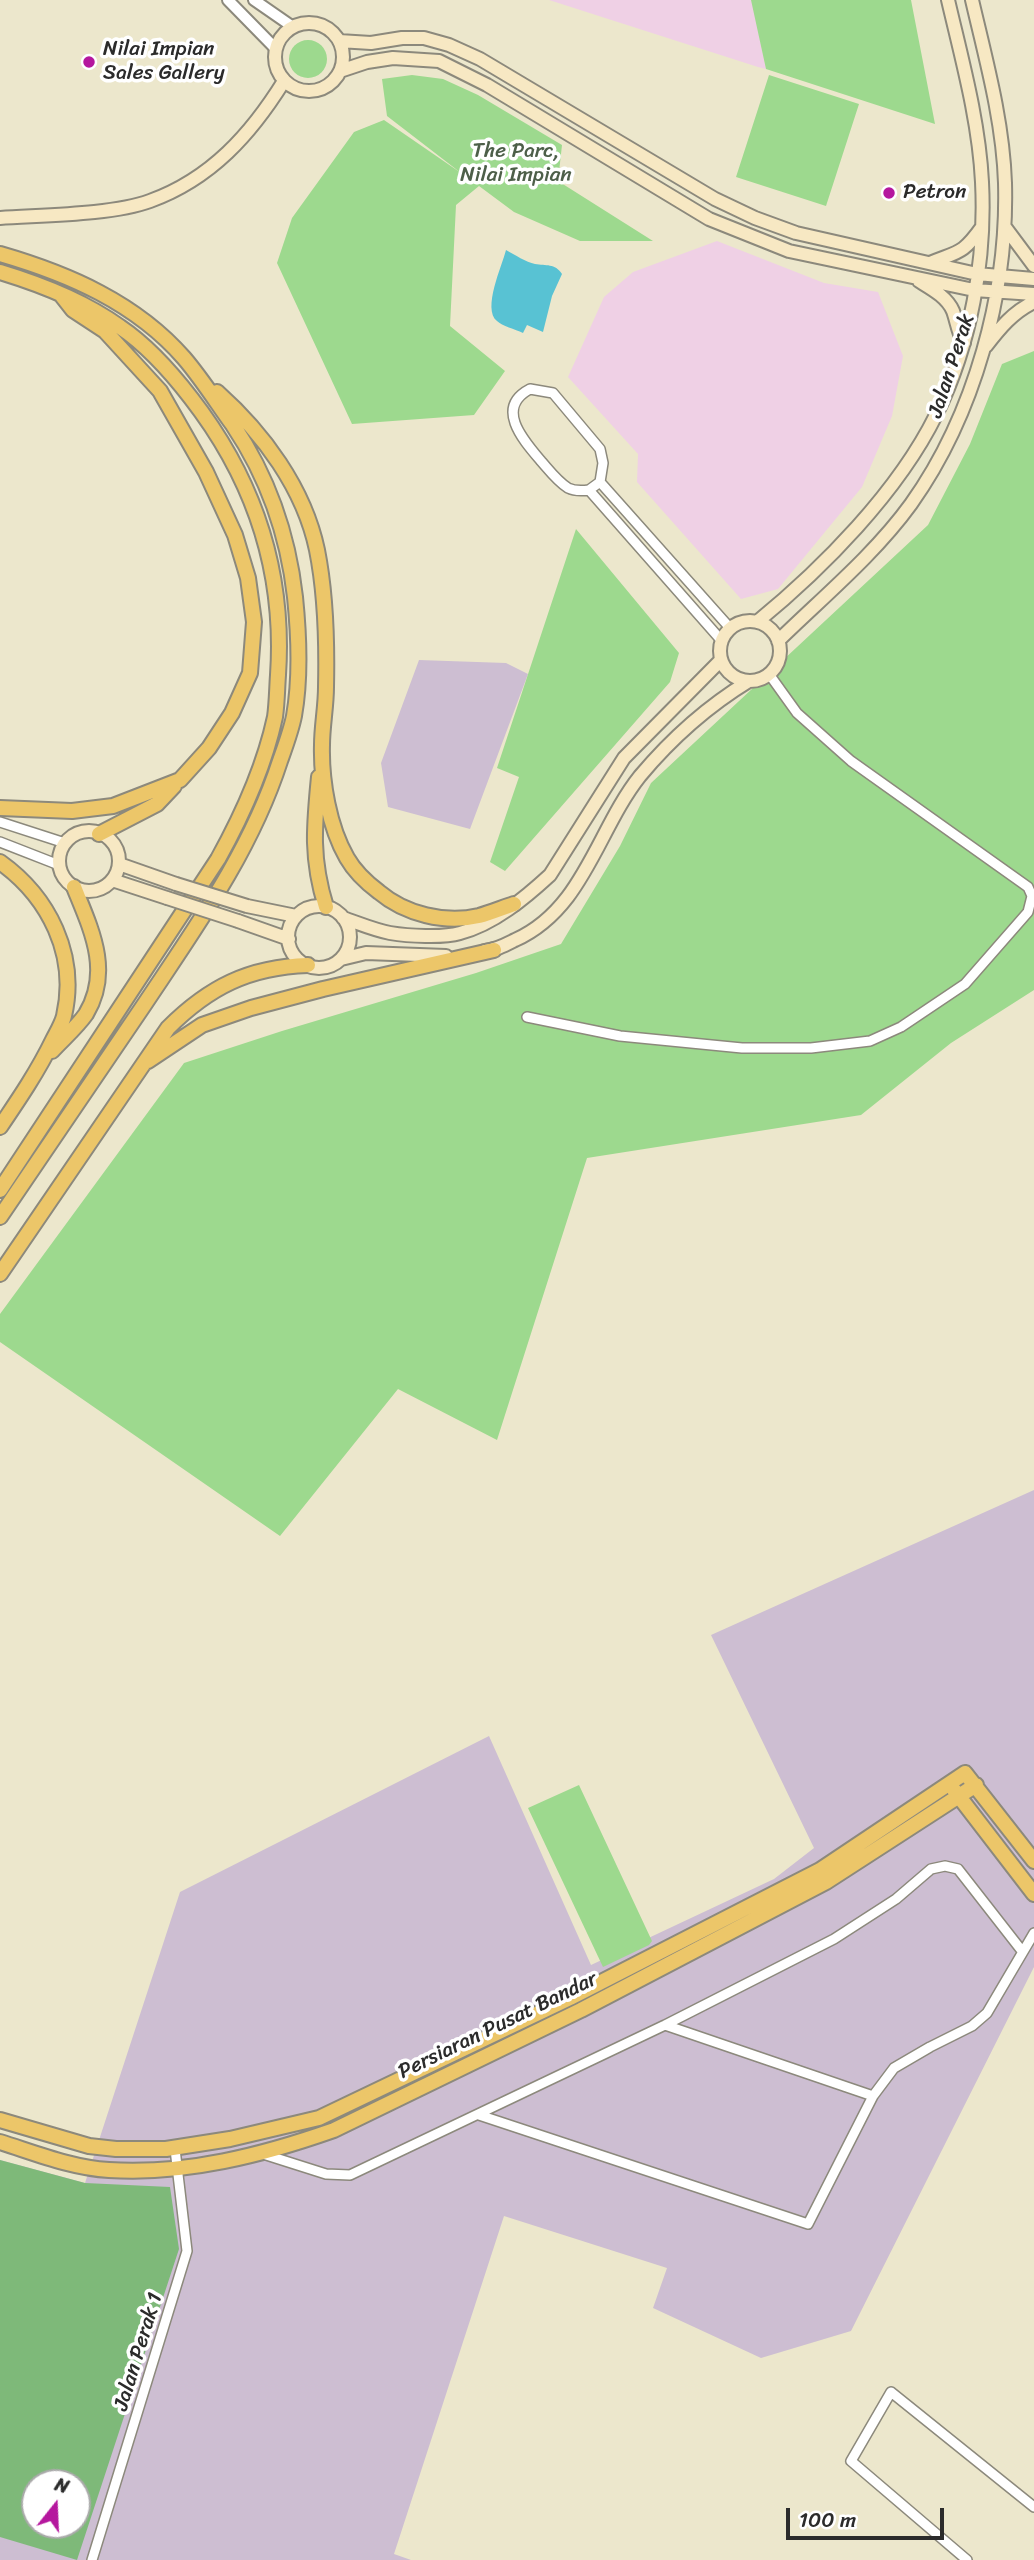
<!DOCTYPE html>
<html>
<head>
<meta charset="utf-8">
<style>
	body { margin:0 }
	#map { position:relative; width:1034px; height:2560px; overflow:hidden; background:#ece7cc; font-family:Sriracha,sans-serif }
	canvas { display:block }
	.north { position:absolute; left:21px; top:2469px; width:70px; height:70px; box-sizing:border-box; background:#fff; border:2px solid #aaa; border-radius:50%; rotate:18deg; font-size:19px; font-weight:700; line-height:28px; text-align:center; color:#2b2b2b }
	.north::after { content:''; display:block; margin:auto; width:24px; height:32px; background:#b5179e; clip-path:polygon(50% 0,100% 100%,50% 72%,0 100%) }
	.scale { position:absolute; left:786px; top:2508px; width:158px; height:32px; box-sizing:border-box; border:4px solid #2b2b2b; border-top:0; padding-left:9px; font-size:21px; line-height:24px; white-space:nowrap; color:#2b2b2b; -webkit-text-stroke:5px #fff; paint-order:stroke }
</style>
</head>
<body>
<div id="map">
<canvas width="1034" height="2560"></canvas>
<div class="north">N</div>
<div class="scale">100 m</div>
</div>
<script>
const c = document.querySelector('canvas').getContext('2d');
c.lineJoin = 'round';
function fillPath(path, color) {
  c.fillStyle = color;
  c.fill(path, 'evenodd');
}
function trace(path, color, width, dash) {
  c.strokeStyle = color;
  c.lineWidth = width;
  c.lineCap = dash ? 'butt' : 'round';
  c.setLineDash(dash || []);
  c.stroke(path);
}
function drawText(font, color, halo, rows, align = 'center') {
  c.font = font + ' Sriracha,sans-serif';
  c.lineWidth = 7;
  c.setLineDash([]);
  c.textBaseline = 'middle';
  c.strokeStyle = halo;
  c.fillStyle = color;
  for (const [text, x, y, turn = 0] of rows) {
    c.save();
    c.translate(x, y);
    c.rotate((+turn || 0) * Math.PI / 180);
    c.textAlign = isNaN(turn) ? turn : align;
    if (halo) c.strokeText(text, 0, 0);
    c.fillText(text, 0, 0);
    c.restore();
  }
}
fillPath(new Path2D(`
	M549,0H752L766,69L758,67Z
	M717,241L824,283L878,292L903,356L892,416L862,487L778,589L741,599L637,482L638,454L568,377L604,297L633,272Z`), '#efd0e5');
fillPath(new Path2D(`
	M419,660L506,663L528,674L470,829L388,807L381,763Z
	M1034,1490V1967L851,2331L761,2358L653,2308L667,2268L504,2216L394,2554L411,2560H0V2160L85,2183L180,1892L489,1736L591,1965L774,1879L814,1848L711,1635ZM35,2483H77V2525H35Z`), '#cdbed2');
fillPath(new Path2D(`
	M751,0H911L935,124L766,69Z
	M289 59a19 19 0 1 1 38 0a19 19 0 1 1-38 0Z
	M412,75L443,79L478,95L562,145L558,181L653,241H580L514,212L479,186L456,205L450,326L505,371L474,415L352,424L277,263L292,218L354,132L384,120L461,173L387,116L382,79Z
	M769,75L859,104L826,206L736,177Z
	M1034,351V990L951,1043L861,1115L587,1158L497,1440L398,1389L280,1536L0,1342V1314L184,1063L282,1031L476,973L561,944L620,846L651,783L928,525L970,444L1002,364Z
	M576,529L679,653L670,682L505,871L490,862L519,777L497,768Z
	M579,1785L652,1941L649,1945L603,1967L528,1808Z`), '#9dd98e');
fillPath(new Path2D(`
	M0,2160L85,2183L170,2187L179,2249L77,2560L0,2537ZM35,2483H77V2525H35Z`), '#7eb979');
fillPath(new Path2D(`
	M506,250C515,255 526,262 535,264C546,266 555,263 562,274L552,296L543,332L527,325L523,333C515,329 502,326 497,321C482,309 502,266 506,250Z`), '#58c2d3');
const minor = new Path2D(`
	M530,389L553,393L600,449L603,463L600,482L589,490C582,491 574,491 568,488C557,481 549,470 541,461C524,441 494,408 530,389Z
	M600,482L730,628
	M589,490L721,640
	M0,822L65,843
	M0,842L59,865
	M527,1017L620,1036L742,1048H811L870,1041L901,1027L965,984L1028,912L1032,896L1028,887L851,761L797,713L769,674
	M665,2025L873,2096
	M479,2115L808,2224L873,2096L894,2068L930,2047L972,2026L987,2013L1034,1933
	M263,2154L326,2174L350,2175L665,2025L834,1939L896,1899L931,1869L945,1866L958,1869L1022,1951
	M92,2560L187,2251L175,2149
	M967,2560L851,2461L891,2392L1034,2507`);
const tertiary = new Path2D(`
	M228,0L275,48
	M254,0L293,27`);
const secondary = new Path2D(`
	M275 57a34 34 0 1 1 68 0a34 34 0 1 1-68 0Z
	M339,41L371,43L402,38H424L449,45L480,59L715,199L755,218L796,233L977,274L1034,279
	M340,71L367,62L393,58L439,61L487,85L709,219L789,251L974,290L1034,294
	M0,218C42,215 112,215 150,201C211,179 251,134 284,81
	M1005,227L1034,266
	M930,263C959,251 962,255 982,227
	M919,281C932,289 947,297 953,311C957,322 958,333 964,343
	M986,346C1000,328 1013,312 1034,302
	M720 651a30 30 0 1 1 60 0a30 30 0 1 1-60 0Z
	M757,622C823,568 898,492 936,415C971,344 986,260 982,182C979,121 962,60 948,0
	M778,641C823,597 874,555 911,504C975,414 1008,292 1005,183C1003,121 986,60 972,0
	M59 861a30 30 0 1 1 60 0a30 30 0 1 1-60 0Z
	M119,864L176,884
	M112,880L167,898
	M247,906L296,916
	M288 937a31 31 0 1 1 62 0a31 31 0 1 1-62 0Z
	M343,918C358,923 374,930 390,933C408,936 443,938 460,933C494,924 525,898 550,875L624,758L721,660
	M238,921L289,939
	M485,951C496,950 505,945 515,940C584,909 597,830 640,776C671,739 708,706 749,681
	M341,959L366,953L446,956`);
const primary = new Path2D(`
	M954,1790L1034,1894
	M0,2120L89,2146L116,2149H166L230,2139L319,2118L570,1998L820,1870L965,1773L1034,1861
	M0,2142C35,2153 72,2168 109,2170C185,2175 263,2155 334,2130L581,2010L826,1882L976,1785`);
const trunk = new Path2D(`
	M0,254C69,274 136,303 184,358C202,379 217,403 233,425C268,477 288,535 295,597C299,636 301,677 294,716C291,731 285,747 280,761C251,851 196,927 144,1005C96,1075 48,1146 0,1217
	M0,272C43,285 84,301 120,327C148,346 171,372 191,398C254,479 285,572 278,675C277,689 277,703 275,717C264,768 243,814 218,859L0,1190
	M217,392C263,433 304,488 317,550C326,595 327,642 326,687C326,707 322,726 322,745C321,781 329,827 347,858C355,872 367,883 379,892C405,914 445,924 479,916C490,913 502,908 514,904
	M319,777C314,827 311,859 326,907
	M0,808L72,811L113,806L180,780L209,748L232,713L250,673L254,622L248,578L235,535L206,472L160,391L105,331L73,310L62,296
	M99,834L157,804L174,786
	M0,862C49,897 78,955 64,1016C62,1024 57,1032 53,1040C38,1071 19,1099 0,1127
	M52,1051C63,1039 77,1027 86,1014C112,971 91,929 74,887
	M148,1061L202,1025L251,1008L323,989L494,950
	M0,1274L168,1028C209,987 249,967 308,965`);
trace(minor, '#8c897c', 12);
trace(tertiary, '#8c897c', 14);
trace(secondary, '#8c897c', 16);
trace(primary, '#8c897c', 18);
trace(trunk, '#8c897c', 18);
trace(minor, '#fff', 9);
trace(tertiary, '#fff', 10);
trace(secondary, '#f7e8c3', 12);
trace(primary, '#ecc669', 14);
trace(trunk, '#ecc669', 14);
const secondaryBridge = new Path2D(`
	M176,884L247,906
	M167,898L238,921`);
trace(secondaryBridge, '#8c897c', 16, []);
trace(secondaryBridge, '#f7e8c3', 12);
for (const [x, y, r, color] of [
	[89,62,7,"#b5179e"],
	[889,193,7,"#b5179e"]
]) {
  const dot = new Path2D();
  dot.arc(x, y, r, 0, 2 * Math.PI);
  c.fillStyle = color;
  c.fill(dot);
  trace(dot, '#fff', 2.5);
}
drawText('21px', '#2b2b2b', '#fff', [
	["Nilai Impian",103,50],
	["Sales Gallery",103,74],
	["Petron",903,193]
], 'left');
drawText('21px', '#4d5f49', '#fff', [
	["The Parc,",516,152],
	["Nilai Impian",516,176]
]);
drawText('21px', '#2b2b2b', '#fff', [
	["Jalan Perak",952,366,-72],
	["Persiaran Pusat Bandar",498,2026,-26],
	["Jalan Perak 1",139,2352,-73]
]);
</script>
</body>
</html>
